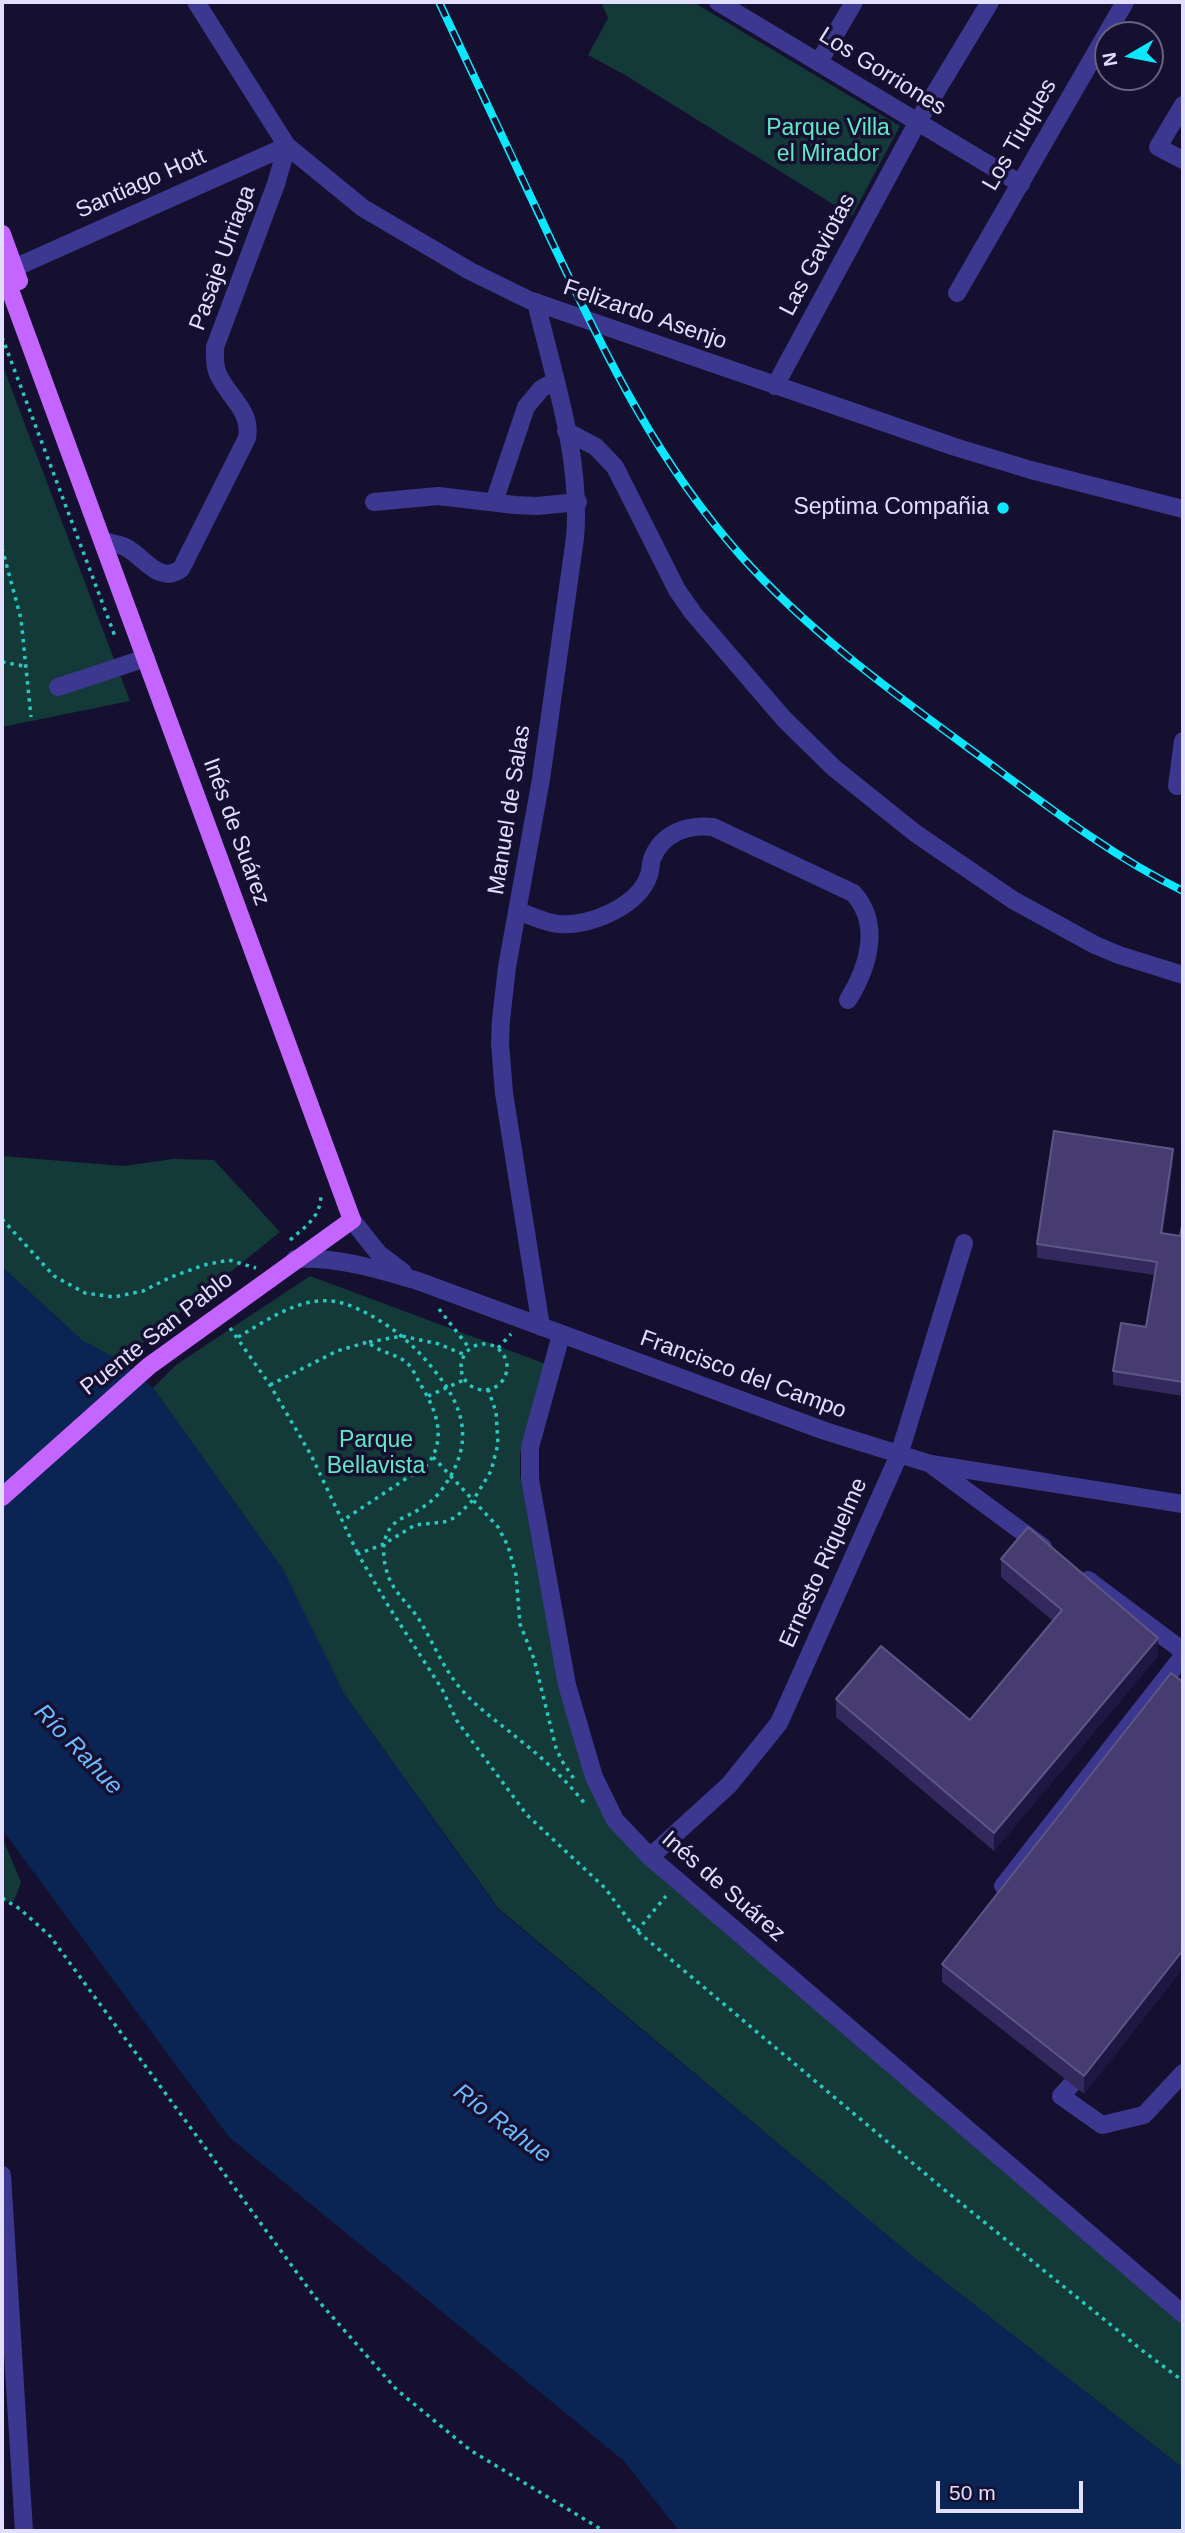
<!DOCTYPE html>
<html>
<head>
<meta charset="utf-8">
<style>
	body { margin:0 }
	#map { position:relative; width:1185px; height:2533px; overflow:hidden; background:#15102f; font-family:Arial,sans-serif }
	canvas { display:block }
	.frame { position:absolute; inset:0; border:4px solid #e2deff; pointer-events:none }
	.north { position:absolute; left:1094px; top:21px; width:70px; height:70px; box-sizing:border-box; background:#15102f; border:2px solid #676282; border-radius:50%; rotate:260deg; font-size:19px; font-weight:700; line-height:28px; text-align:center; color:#e2deff }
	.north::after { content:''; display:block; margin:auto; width:24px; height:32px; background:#0ae7ff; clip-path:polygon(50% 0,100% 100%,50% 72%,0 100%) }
	.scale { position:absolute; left:936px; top:2481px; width:147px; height:32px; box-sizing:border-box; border:4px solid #e2deff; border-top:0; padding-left:9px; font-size:21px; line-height:24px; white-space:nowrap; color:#e2deff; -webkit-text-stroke:5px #15102f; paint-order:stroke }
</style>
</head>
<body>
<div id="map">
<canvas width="1185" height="2533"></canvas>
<div class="frame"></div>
<div class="north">N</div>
<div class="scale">50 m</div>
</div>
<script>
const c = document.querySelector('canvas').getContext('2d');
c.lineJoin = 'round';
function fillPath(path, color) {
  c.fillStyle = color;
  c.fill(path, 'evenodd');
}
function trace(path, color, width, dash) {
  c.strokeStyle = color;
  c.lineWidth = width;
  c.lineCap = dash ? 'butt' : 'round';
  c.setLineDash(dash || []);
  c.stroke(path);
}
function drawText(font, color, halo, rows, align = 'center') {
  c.font = font + ' Arial,sans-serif';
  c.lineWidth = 7;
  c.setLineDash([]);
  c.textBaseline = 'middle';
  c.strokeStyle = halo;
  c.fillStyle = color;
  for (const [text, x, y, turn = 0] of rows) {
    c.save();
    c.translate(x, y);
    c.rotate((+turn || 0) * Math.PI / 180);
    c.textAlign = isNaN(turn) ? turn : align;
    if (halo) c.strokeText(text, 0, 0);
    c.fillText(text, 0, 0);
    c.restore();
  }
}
fillPath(new Path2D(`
	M601,2H693L900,126L852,216L625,75L588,55L608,18Z
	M2,364L130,701L2,727Z
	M2,1156L123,1166L173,1159L214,1160L280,1232L120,1361L83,1341L2,1267Z
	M310,1276L546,1364L520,1454V1476L558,1681L613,1823L1183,2322V2468L913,2257L498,1908L344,1694L283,1570L153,1388L176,1365Z
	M2,1837L21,1882L14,1901L2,1902Z`), '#133938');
fillPath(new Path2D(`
	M2,1267L83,1341L120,1361L153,1388L283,1570L344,1694L498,1909L913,2257L1183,2468V2531H679L624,2461L229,2137L2,1829Z`), '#0a2554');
trace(new Path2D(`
	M2,337L116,639
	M2,548L21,619L31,717
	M2,662L24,666
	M2,1219L54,1276L85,1293L114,1297L143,1291L171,1277L204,1265L229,1260L256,1268
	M290,1240C306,1226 321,1217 321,1194
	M439,1309L470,1349
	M230,1328L270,1385L311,1455L358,1554
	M238,1337C273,1317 309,1289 351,1306C385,1320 411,1341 434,1370C465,1408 474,1442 445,1485C438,1496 429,1504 418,1510C409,1516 398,1518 391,1527C380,1541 383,1563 389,1578C396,1595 411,1606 420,1621C434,1644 443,1668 461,1689C478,1709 501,1724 521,1741C545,1760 566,1780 585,1804
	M369,1342L402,1336L439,1344L465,1355
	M461 1367a23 23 0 1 1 46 0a23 23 0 1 1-46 0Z
	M498,1348L511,1334
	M270,1385L337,1351L368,1342C379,1353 396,1353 407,1363C412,1367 416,1376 419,1382C435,1408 448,1436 428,1464L342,1521
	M488,1389L496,1412L498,1444L491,1471L474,1499L456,1517L444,1522L415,1525L384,1544L358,1554L389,1607L442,1689L457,1721L527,1815L605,1888L637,1931L941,2187L1143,2351L1183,2381
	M428,1396L466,1379
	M433,1457L498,1527L508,1546L516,1575L520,1624L534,1659L556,1748L562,1761L574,1779
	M2,1898L20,1909L50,1936L314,2296L397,2390L470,2450L604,2531
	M637,1931L666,1896`), '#29c8be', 3.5, [3.5, 5]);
trace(new Path2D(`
	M196,2L287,146L363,208L470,271L529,300L955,447L1031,470L1183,509
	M718,2L1021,184
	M819,62L854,2
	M1183,105L1158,147L1183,160
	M14,268L287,146
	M957,293L1125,2
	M536,302C554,379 582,458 575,538L541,779L507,967L501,1020L500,1043L504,1093L541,1327
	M775,386L917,123L990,2
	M566,431L596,447L615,467L677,590L693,613L784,719L834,768L915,833L1013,900L1095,945L1119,955L1183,975
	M374,502L438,496L515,505L537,506L578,502
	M494,502L526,407L541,389L555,381
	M103,541C110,543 118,544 125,547C144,556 158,585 181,569L247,438C252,410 228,397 218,374C214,366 215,356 215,347L276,184L287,146
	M58,687L146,658
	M1177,786L1183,741
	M518,911C530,915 545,923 559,924C589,927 639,906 649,875C651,870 650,865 652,859C662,833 687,824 713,827L853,893C882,924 868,968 848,1000
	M352,1220L379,1254L403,1272
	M295,1259C339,1257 377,1269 418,1281L825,1431L931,1464L1183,1504
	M561,1335L530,1447V1480L567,1685L594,1777L615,1820L650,1857L1183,2314
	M933,1466L1043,1547
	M1088,1580L1183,1651
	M650,1857L729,1785L779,1723L899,1455L964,1243
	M1003,1886L1183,1656
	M1071,2085L1061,2096L1102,2125L1144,2115L1183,2073
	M2,2175L24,2531`), '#3c3890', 18);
trace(new Path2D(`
	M2,234L19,281
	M2,268L352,1220L149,1366L2,1497`), '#c565ff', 18);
const rail = new Path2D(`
	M439,2C476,81 514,160 551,240C607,357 654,458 741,556C810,633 892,692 974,752C1042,802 1108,854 1183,891`);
trace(rail, '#0ae7ff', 8);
trace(rail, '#15102f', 5, [16]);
fillPath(new Path2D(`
	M1173,1163L1163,1233L1180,1236L1183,1226V1396L1113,1385V1371L1146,1327L1155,1275L1037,1258V1244Z
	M1001,1559L1158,1656L994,1851L836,1717V1699L970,1720L1053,1621L1001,1577Z
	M1183,1682V1968L1084,2094L942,1982V1964Z`), '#33295d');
fillPath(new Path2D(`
	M1173,1149V1163L1161,1246V1233Z
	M1158,1638V1656L994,1851V1833Z
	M1183,1950V1968L1084,2094V2076Z`), '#1f1743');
const building = new Path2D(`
	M1054,1131L1173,1149L1161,1233L1180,1236L1182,1226H1183V1382L1113,1371L1121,1323L1146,1327L1157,1262L1037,1244Z
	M1028,1527L1158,1638L994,1833L836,1699L881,1646L970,1720L1062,1610L1001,1559Z
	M1171,1673L1183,1682V1950L1084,2076L942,1964Z`);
fillPath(building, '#463c6f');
trace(building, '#5e5685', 2);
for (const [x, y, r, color] of [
	[1003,508,7,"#0ae7ff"]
]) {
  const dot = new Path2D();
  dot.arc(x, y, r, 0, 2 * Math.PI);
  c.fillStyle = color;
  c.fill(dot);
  trace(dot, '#15102f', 2.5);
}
drawText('23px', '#e2deff', '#15102f', [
	["Los Gorriones",882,72,32],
	["Los Tiuques",1020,135,-60],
	["Santiago Hott",141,184,-24],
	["Las Gaviotas",818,255,-62],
	["Pasaje Urriaga",223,258,-70],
	["Felizardo Asenjo",645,315,19],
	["Manuel de Salas",510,810,-81],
	["Inés de Suárez",236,832,70],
	["Puente San Pablo",157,1334,-38],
	["Francisco del Campo",743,1375,20],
	["Ernesto Riquelme",824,1563,-66],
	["Inés de Suárez",723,1887,41]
]);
drawText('23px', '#60e9c6', '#15102f', [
	["Parque Villa",828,129],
	["el Mirador",828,155],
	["Parque",376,1441],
	["Bellavista",376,1467]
]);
drawText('23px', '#e2deff', '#15102f', [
	["Septima Compañia",989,508]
], 'right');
drawText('italic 24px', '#6cbbff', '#15102f', [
	["Río Rahue",78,1750,46],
	["Río Rahue",502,2124,37]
]);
</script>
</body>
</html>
